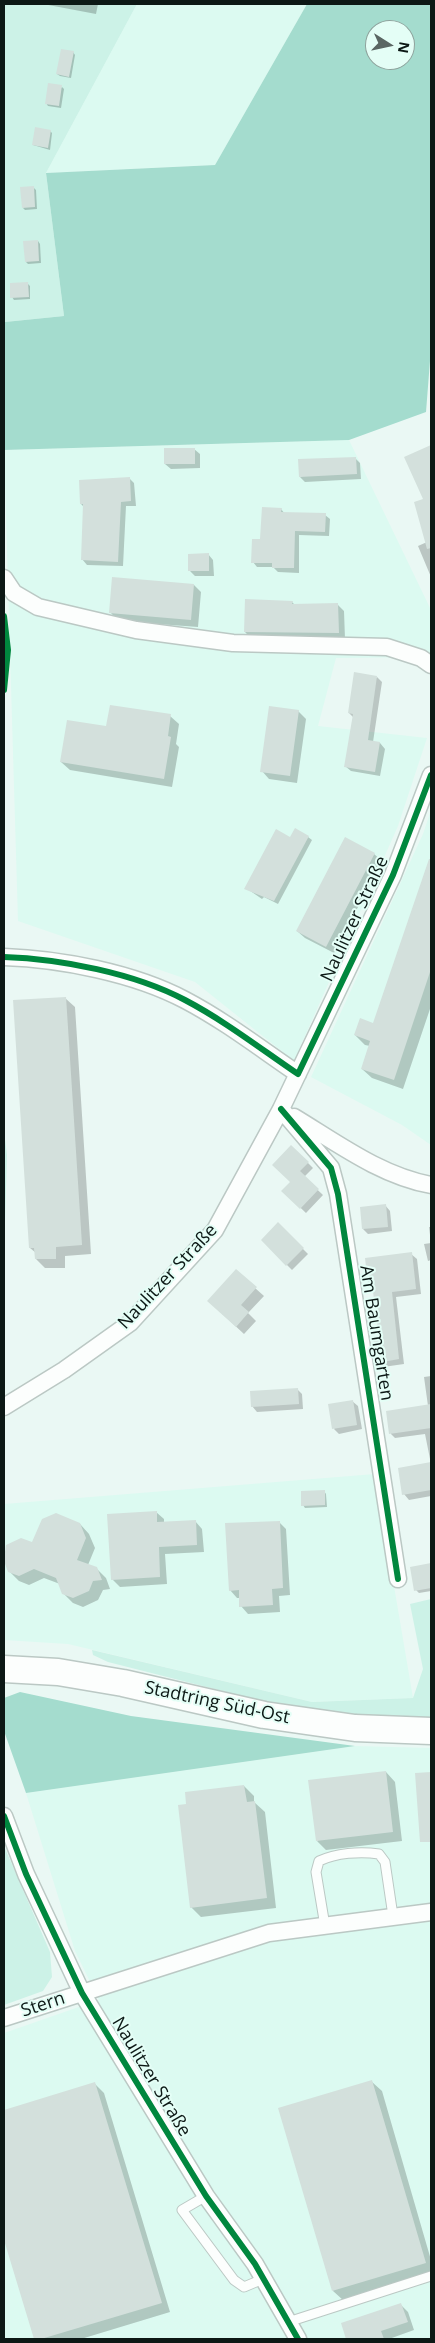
<!DOCTYPE html>
<html>
<head>
<meta charset="utf-8">
<style>
	body { margin:0 }
	#map { position:relative; width:435px; height:2343px; overflow:hidden; background:#eaf8f4; font-family:"Open Sans",sans-serif }
	canvas { display:block }
	.frame { position:absolute; inset:0; border:5px solid #0c1815; pointer-events:none }
	.north { position:absolute; left:365px; top:20px; width:50px; height:50px; box-sizing:border-box; background:#e4fef6; border:1px solid #8ea29c; border-radius:50%; rotate:100deg; font-size:14px; font-weight:700; line-height:20px; text-align:center; color:#0c1815 }
	.north::after { content:''; display:block; margin:auto; width:18px; height:22px; background:#5a6663; clip-path:polygon(50% 0,100% 100%,50% 72%,0 100%) }
</style>
</head>
<body>
<div id="map">
<canvas width="435" height="2343"></canvas>
<div class="frame"></div>
<div class="north">N</div>
</div>
<script>
const c = document.querySelector('canvas').getContext('2d');
c.lineJoin = 'round';
function fillPath(path, color) {
  c.fillStyle = color;
  c.fill(path, 'evenodd');
}
function trace(path, color, width, dash) {
  c.strokeStyle = color;
  c.lineWidth = width;
  c.lineCap = dash ? 'butt' : 'round';
  c.setLineDash(dash || []);
  c.stroke(path);
}
function drawText(font, color, halo, rows, align = 'center') {
  c.font = font + ' "Open Sans",sans-serif';
  c.lineWidth = 4;
  c.setLineDash([]);
  c.textBaseline = 'middle';
  c.strokeStyle = halo;
  c.fillStyle = color;
  for (const [text, x, y, turn = 0] of rows) {
    c.save();
    c.translate(x, y);
    c.rotate((+turn || 0) * Math.PI / 180);
    c.textAlign = isNaN(turn) ? turn : align;
    if (halo) c.strokeText(text, 0, 0);
    c.fillText(text, 0, 0);
    c.restore();
  }
}
fillPath(new Path2D(`
	M137,4H307L215,165L46,173Z
	M349,440L431,610V657L336,658L318,726L427,738L398,826L294,1061L195,982L18,921L4,450Z
	M431,810V1145L402,1125L311,1077L423,834Z
	M375,1474L413,1698L312,1702L68,1644L4,1640V1504Z
	M355,1746L431,1748V2339H4V2033L99,2000L75,1951L26,1793Z`), '#dcfaf1');
fillPath(new Path2D(`
	M4,4H137L46,173L64,316L5,322Z
	M4,1131L7,1155L4,1256Z
	M431,1599V1723L317,1715L108,1662L93,1655L92,1650L312,1702L413,1698L423,1669L410,1604Z
	M4,1846L50,1952L52,1977L43,1991L4,2005Z`), '#ccf2e7');
fillPath(new Path2D(`
	M307,4H431V348L426,412L349,440L4,450L5,322L64,316L46,173L215,165ZM375,30H405V60H375Z
	M20,1692L131,1716L355,1746L26,1793L4,1731V1698Z`), '#a4dcce');
fillPath(new Path2D(`
	M43,4H98L96,14Z
	M73,52L75,55L71,78L60,76L57,74Z
	M62,87L64,89L61,108L48,106L46,103Z
	M50,131L52,133L50,150L33,145Z
	M33,187L36,190L37,209L25,210L23,208Z
	M38,241L40,244L41,263L28,264L26,262Z
	M27,283L30,286V299L14,300L12,297Z
	M431,446V577L418,546L427,542L425,500L406,457Z
	M194,449L200,454V468L171,469L165,464Z
	M355,458L360,463L361,479L305,482L300,477Z
	M129,478L134,483L136,506H126L123,566L87,565L82,559L84,507L81,504Z
	M281,509L285,514L325,515L330,519L329,536L299,535V573L278,572L273,567H257L253,562L262,540Z
	M208,554L213,560L214,576H195L190,571Z
	M194,585L201,592L198,627L118,621L111,613Z
	M292,602L295,605H338L344,611L345,639L251,638L245,632Z
	M377,677L382,682L373,742L380,743L385,749L380,776L351,771L345,766L354,718L349,713Z
	M298,711L306,719L297,783L269,779L262,771Z
	M170,716L179,724L176,744L179,747L172,787L70,770L61,762L107,728Z
	M308,837L312,840L278,904L264,897L262,899L246,888L291,838Z
	M374,854L382,861L334,953L305,938L297,931Z
	M425,873L431,875V1006L403,1089L372,1078L362,1069L370,1046L365,1045L355,1035L374,1024Z
	M65,998L75,1007L91,1254L65,1256V1268H45L36,1259V1253L30,1248Z
	M291,1146L313,1168L304,1177L323,1195L306,1213L283,1191L291,1182Z
	M385,1205L390,1211L392,1231L368,1234L363,1229Z
	M278,1224L308,1254L292,1270L262,1240Z
	M429,1227H431V1243Z
	M431,1243V1260L428,1261L424,1244Z
	M411,1254L417,1259L421,1294L396,1297L404,1364L383,1367L378,1362L380,1339L374,1288L369,1284Z
	M236,1271L264,1296L248,1313L256,1321L244,1334L216,1308Z
	M431,1376V1464L425,1434L395,1438L391,1434L387,1412L428,1406L424,1377Z
	M297,1389L302,1394L303,1409L257,1412L252,1406Z
	M352,1401L358,1406L362,1429L339,1434L334,1429Z
	M429,1470L431,1496L409,1500L404,1494Z
	M324,1491L326,1494L327,1507L305,1508L303,1505Z
	M156,1512L164,1519V1523L195,1521L202,1529L204,1552L165,1554L167,1584L120,1587L112,1579Z
	M279,1522L286,1529L290,1595L279,1596L280,1612L248,1614L241,1606L240,1598H237L230,1590Z
	M80,1524L89,1534L95,1548L88,1565L96,1568L106,1578L110,1589L103,1590L98,1600L83,1607L73,1603L63,1593L60,1584L44,1578L29,1585L19,1581L9,1571L4,1558L7,1546L33,1544Z
	M431,1564V1591L419,1593L416,1590L412,1568Z
	M386,1772L395,1782L402,1841L326,1850L317,1841Z
	M431,1773V1830H429L417,1774Z
	M244,1786L254,1796V1802L265,1812L276,1908L201,1917L191,1907L188,1805Z
	M372,2082L382,2091L431,2260V2274L343,2300L333,2291Z
	M95,2084L104,2093L170,2312L81,2339H35L4,2236V2111Z
	M401,2305L408,2312L414,2330L389,2339H348L343,2324Z`), '#0003');
fillPath(new Path2D(`
	M61,49L74,51L69,77L56,74Z
	M48,83L62,85L59,106L45,104Z
	M35,127L51,130L48,148L32,145Z
	M34,186L35,207L22,208L20,187Z
	M38,240L39,261L25,262L23,241Z
	M28,282L29,297L10,298V283Z
	M431,445V548L427,549L414,502L423,499L404,457Z
	M164,448H195V464H164Z
	M356,457L357,474L299,477L298,459Z
	M130,477L131,501L121,502L118,562L81,560L83,504H80L79,480Z
	M262,507L282,508L281,512L326,513L325,532L295,531L294,568H272V563H251L252,539H260Z
	M209,553V571H188V554Z
	M112,577L194,584L191,620L109,613Z
	M245,599L293,601L292,604L338,603L339,633L244,632Z
	M354,672L377,676L368,740L380,742L375,772L344,767L353,714L348,713Z
	M110,705L171,714L168,736L171,737L164,779L60,762L67,720L106,726Z
	M269,706L299,710L290,776L260,772Z
	M295,828L309,836L274,901L244,889L276,829L290,837Z
	M345,837L375,853L326,947L296,931Z
	M429,859H431V969L394,1080L361,1069L370,1041L354,1035L360,1018L373,1023Z
	M66,997L82,1245L56,1247V1259H35L34,1248H29L13,1000Z
	M291,1145L309,1162L300,1171L319,1189L300,1209L281,1191L290,1182L272,1165Z
	M386,1204L388,1227L362,1229L360,1207Z
	M278,1222L304,1248L286,1266L261,1240Z
	M412,1252L416,1289L392,1292L399,1359L377,1363L373,1339L379,1338L372,1284L368,1285L365,1258Z
	M236,1269L257,1287L241,1305L249,1312L236,1327L207,1301Z
	M298,1388L299,1404L251,1407L250,1391Z
	M353,1400L357,1425L332,1429L328,1404Z
	M431,1404V1428L389,1434L386,1411Z
	M431,1462V1490L402,1495L398,1468Z
	M325,1490V1505L301,1506V1491Z
	M157,1511V1522L196,1520L197,1545L159,1547L160,1577L111,1580L107,1514Z
	M56,1513L80,1523L86,1538L77,1560L97,1567L102,1580L93,1581L89,1591L73,1598L62,1594L56,1578L34,1569L19,1576L8,1572L4,1561L6,1545L21,1538L32,1542L42,1519Z
	M280,1521L283,1588L272,1589L273,1605L239,1607V1590L229,1591L225,1523Z
	M431,1563V1588L414,1591L410,1567Z
	M386,1771L393,1832L316,1841L308,1780Z
	M431,1772V1842H420L415,1773Z
	M244,1785L247,1802L255,1801L267,1898L190,1908L178,1805L186,1804L185,1792Z
	M372,2080L426,2263L332,2291L278,2108Z
	M95,2082L162,2303L41,2339H34L4,2240V2110Z
	M401,2303L408,2322L381,2331L384,2339H346L341,2323Z`), '#d3e0dc');
const lane = new Path2D(`
	M325,1926L316,1872L319,1861C336,1853 360,1851 379,1854L385,1862L393,1916
	M206,2196L182,2210L234,2280L244,2287L263,2279
	M288,2322L431,2276`);
const street = new Path2D(`
	M4,578L14,593L38,607L136,630L233,643L387,647L421,658L431,665
	M4,957C61,959 134,973 185,1000C225,1021 261,1049 298,1074
	M281,1109L331,1168L338,1194L398,1579
	M294,1117C337,1143 381,1176 431,1185
	M4,1407L64,1370L130,1323L215,1230L281,1109L393,875L431,775
	M4,1816L26,1874L82,1993L206,2196L255,2264L298,2339
	M4,2018L269,1933L431,1912`);
const primary = new Path2D(`
	M4,1669L58,1672L123,1683L264,1715L355,1728L431,1731`);
trace(lane, '#bbc8c4', 11);
trace(street, '#bbc8c4', 19);
trace(primary, '#bbc8c4', 29);
trace(lane, '#fcfefd', 9);
trace(street, '#fcfefd', 16);
trace(primary, '#fcfefd', 26);
trace(new Path2D(`
	M4,616L8,650L4,690
	M4,957C61,959 134,973 185,1000C225,1021 261,1049 298,1074L393,875L431,775
	M281,1109L331,1168L338,1194L398,1579
	M4,1816L26,1874L82,1993L206,2196L255,2264L298,2339`), '#00873e', 6);
drawText('18px', '#0c1815', '#e4fef6', [
	["Naulitzer Straße",355,919,-65],
	["Naulitzer Straße",168,1277,-47],
	["Am Baumgarten",376,1333,81],
	["Stadtring Süd-Ost",217,1703,12],
	["Stern",43,2005,-18],
	["Naulitzer Straße",151,2077,59]
]);
</script>
</body>
</html>
